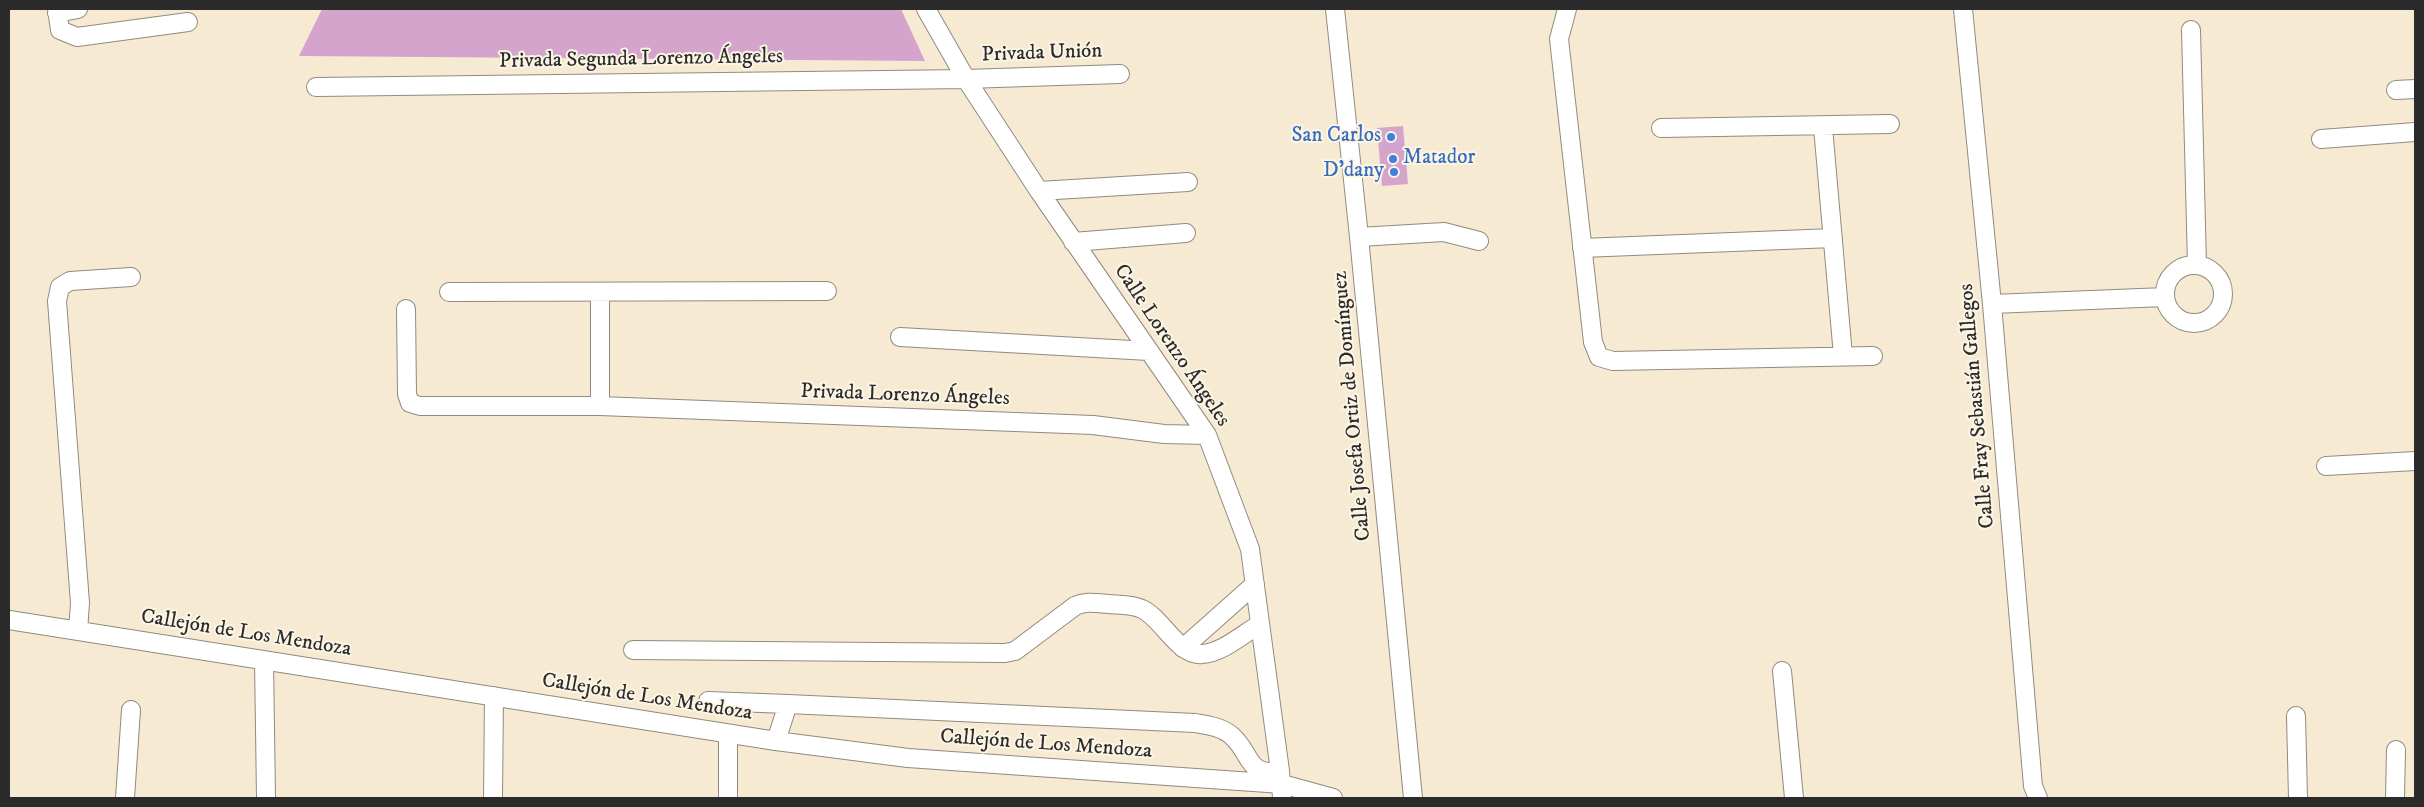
<!DOCTYPE html>
<html>
<head>
<meta charset="utf-8">
<style>
	body { margin:0 }
	#map { position:relative; width:2424px; height:807px; overflow:hidden; background:#f7ead3; font-family:"IM FELL DW Pica",serif }
	canvas { display:block }
	.frame { position:absolute; inset:0; border:10px solid #2b2b2b; pointer-events:none }
</style>
</head>
<body>
<div id="map">
<canvas width="2424" height="807"></canvas>
<div class="frame"></div>
</div>
<script>
const c = document.querySelector('canvas').getContext('2d');
c.lineJoin = 'round';
function fillPath(path, color) {
  c.fillStyle = color;
  c.fill(path, 'evenodd');
}
function trace(path, color, width, dash) {
  c.strokeStyle = color;
  c.lineWidth = width;
  c.lineCap = dash ? 'butt' : 'round';
  c.setLineDash(dash || []);
  c.stroke(path);
}
function drawText(font, color, halo, rows, align = 'center') {
  c.font = font + ' "IM FELL DW Pica",serif';
  c.lineWidth = 4;
  c.setLineDash([]);
  c.textBaseline = 'middle';
  c.strokeStyle = halo;
  c.fillStyle = color;
  for (const [text, x, y, turn = 0] of rows) {
    c.save();
    c.translate(x, y);
    c.rotate((+turn || 0) * Math.PI / 180);
    c.textAlign = isNaN(turn) ? turn : align;
    if (halo) c.strokeText(text, 0, 0);
    c.fillText(text, 0, 0);
    c.restore();
  }
}
fillPath(new Path2D(`
	M322,9H901L925,61L299,56Z
	M1403,126L1408,184L1382,186L1377,128Z`), '#d5a4cc');
const minor = new Path2D(`
	M57,9L60,30L77,37L188,22
	M926,9L966,79L1039,191L1207,435L1250,549L1280,771L1282,798
	M1335,9L1359,237L1413,798
	M1567,9L1559,39L1593,342L1599,357L1613,361L1873,356
	M1963,9L1992,304L2033,786L2038,798
	M57,13L78,9
	M2191,30L2197,265
	M316,87L966,79L1120,74
	M2396,90L2415,89
	M1823,127L1843,356
	M1661,128L1890,124
	M2321,139L2415,132
	M1039,191L1188,182
	M1359,237L1444,232L1479,241
	M1073,242L1186,233
	M1582,248L1833,238
	M2165 294a29 29 0 1 1 58 0a29 29 0 1 1-58 0Z
	M449,292L827,291
	M600,292V406
	M1992,304L2165,297
	M406,309L407,394L410,403L420,406H600L1093,425L1164,434L1207,435
	M900,337L1149,351
	M2326,466L2415,461
	M9,620L776,741L908,758L1282,784L1333,798
	M78,631L80,603L57,301L60,287L70,281L131,277
	M1183,648L1255,584
	M633,650L1005,653L1015,651L1075,606C1086,601 1096,603 1108,604C1119,605 1132,604 1142,609C1162,618 1179,657 1202,654C1222,653 1243,634 1260,624
	M264,660L266,798
	M1782,671L1794,798
	M708,701L788,704L776,741
	M788,704L1195,723C1207,725 1222,727 1232,736C1252,754 1246,775 1278,772
	M2296,716L2298,798
	M125,798L131,710
	M493,798L494,696
	M728,798V734
	M2395,798L2396,750`);
trace(minor, '#918a7f', 20);
trace(minor, '#fff', 18);
for (const [x, y, r, color] of [
	[1391,137,5,"#3f7fe0"],
	[1393,159,5,"#3f7fe0"],
	[1394,172,5,"#3f7fe0"]
]) {
  const dot = new Path2D();
  dot.arc(x, y, r, 0, 2 * Math.PI);
  c.fillStyle = color;
  c.fill(dot);
  trace(dot, '#fcf5e5', 2);
}
drawText('21px', '#2b2b2b', '#fcf5e5', [
	["Privada Unión",1042,54,-2],
	["Privada Segunda Lorenzo Ángeles",641,60,-1],
	["Calle Lorenzo Ángeles",1171,346,56],
	["Privada Lorenzo Ángeles",905,396,2],
	["Calle Josefa Ortiz de Domínguez",1353,406,-95],
	["Calle Fray Sebastián Gallegos",1978,406,-95],
	["Callejón de Los Mendoza",246,634,9],
	["Callejón de Los Mendoza",647,698,9],
	["Callejón de Los Mendoza",1046,745,4]
]);
drawText('21px', '#366cbe', '#fcf5e5', [
	["San Carlos",1381,137],
	["Matador",1403,159,"left"],
	["D'dany",1384,172]
], 'right');
</script>
</body>
</html>
